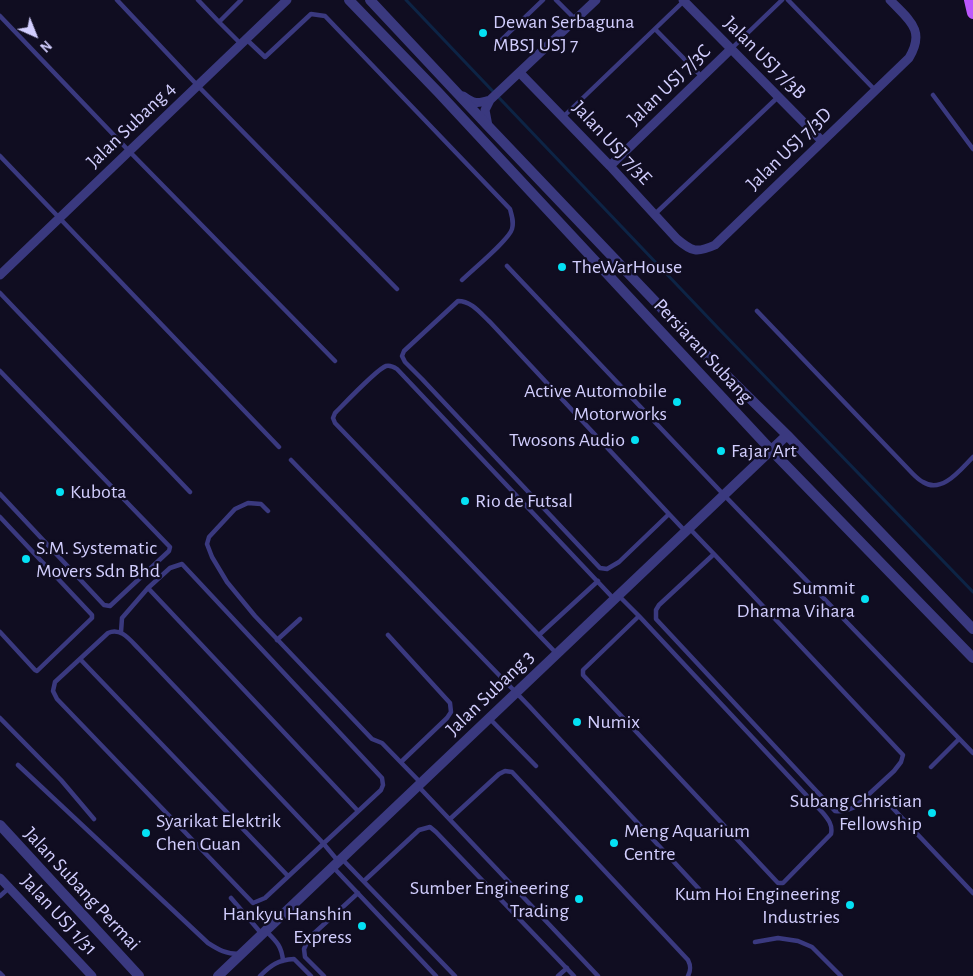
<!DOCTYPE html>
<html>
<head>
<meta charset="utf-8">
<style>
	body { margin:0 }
	#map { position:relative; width:973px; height:976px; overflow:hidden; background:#100d21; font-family:"Alegreya Sans",sans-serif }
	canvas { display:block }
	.north { position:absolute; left:10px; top:10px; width:50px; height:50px; -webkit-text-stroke:4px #100d21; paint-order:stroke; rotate:136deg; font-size:14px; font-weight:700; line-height:20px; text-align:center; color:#d2cefe }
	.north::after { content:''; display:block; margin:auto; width:18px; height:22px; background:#d2cefe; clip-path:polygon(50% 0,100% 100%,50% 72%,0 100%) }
</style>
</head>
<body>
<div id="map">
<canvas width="973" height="976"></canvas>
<div class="north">N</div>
</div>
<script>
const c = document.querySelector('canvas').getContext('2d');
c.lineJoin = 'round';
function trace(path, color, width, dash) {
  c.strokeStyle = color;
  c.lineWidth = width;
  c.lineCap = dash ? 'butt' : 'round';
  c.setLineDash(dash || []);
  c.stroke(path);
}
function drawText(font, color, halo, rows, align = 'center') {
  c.font = font + ' "Alegreya Sans",sans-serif';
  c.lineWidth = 5;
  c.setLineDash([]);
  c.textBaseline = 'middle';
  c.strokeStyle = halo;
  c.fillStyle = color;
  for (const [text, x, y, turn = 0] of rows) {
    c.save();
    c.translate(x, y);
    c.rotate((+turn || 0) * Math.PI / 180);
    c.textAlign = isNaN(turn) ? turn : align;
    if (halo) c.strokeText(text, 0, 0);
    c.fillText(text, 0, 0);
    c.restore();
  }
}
trace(new Path2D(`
	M406,0L719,329L973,592`), '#0d2445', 3);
trace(new Path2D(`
	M117,0L198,86L397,289
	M198,0L219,22L241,0
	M556,0L575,19
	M788,0L875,90
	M0,16L129,151L335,361
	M219,22L241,44
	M655,29L702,77
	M246,39L265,57L311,14L325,16L510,209C512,216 514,222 512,229C509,240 472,270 462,280
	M495,46L543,0
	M731,49L782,0
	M933,95L973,149
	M563,117L684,1
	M0,156L279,447
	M655,214L778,97
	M507,266L724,495L973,753
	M0,293L190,492
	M757,311L913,474C916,477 919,480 923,482C942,494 960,470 973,457
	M0,371L170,547L169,551L110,606L104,605L0,494
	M291,460L529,706L699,889
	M268,511L261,504L248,503L235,509L209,537L207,544L212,557L227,582L255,616L372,739L382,743L421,783
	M669,514L619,562L607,569L600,568L422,379L405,362L402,356L404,351L458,301C472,301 481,314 490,322L669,514L685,531
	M0,517L92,615V618L37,671L35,670L0,632
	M690,529L714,554L903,755L901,762L894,771L855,807C848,810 843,812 835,811L656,619V610L659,605L714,554
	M148,588L358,811
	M619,596L639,616L823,813C828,819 833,825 831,834L783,883H778L583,675V670L639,616
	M121,632L122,618L148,588L170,568L182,564L382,778L383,785L381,790L265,898L253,903L57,699L53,691L55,682L108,633C121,627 130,640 139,649L323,843L338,861
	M388,635L450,703L451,712L447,718L401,762
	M539,635L598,581
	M277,640L300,619
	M557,654L335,423L333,418L335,413C344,404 377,369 386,366C390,365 394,367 397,369L614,599
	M80,659L288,876
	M0,718L61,780L94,819
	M490,719L536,766
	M18,765L208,943C219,950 226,954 239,954
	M931,767L959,739
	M418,786L598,976
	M886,801L973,893
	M450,819L499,774L505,771L512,772L688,960C691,966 691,970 688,976
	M342,859L455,976
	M333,867L436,976
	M364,881L419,830L430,827L436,832L574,976
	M0,896L9,888
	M231,898L261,933
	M266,931C276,941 282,946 283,961
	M755,942L778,938L798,941L812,947L841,976
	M0,973L3,976
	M260,976C271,965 278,960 294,959L311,976
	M324,976L305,957L304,949L309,938L358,893
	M558,976L567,968`), '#3a397f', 4.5);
trace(new Path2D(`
	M683,0L822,141
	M520,73L610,166L677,239C692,252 697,253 715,245L909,58C926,30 909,20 890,0
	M463,96C474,104 477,104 490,100
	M488,126L485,110L490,100L596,0
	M610,166L731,49
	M0,275L287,0
	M0,878L92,976`), '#3a397f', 9);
trace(new Path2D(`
	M349,0L438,92L771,450L973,658
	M370,0L488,126L708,357L787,435L973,629
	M0,825L139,976
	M218,976L787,435`), '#3a397f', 10);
trace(new Path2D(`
	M970,0L973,13`), '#bb57fc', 12);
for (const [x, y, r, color] of [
	[483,33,5,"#04e1f4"],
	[562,267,5,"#04e1f4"],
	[677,402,5,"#04e1f4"],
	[635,440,5,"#04e1f4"],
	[721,451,5,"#04e1f4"],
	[60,492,5,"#04e1f4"],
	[465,501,5,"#04e1f4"],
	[26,559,5,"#04e1f4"],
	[865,599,5,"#04e1f4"],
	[577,722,5,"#04e1f4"],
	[932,813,5,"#04e1f4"],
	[146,833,5,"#04e1f4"],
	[614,843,5,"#04e1f4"],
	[579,899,5,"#04e1f4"],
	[850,905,5,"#04e1f4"],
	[362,926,5,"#04e1f4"]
]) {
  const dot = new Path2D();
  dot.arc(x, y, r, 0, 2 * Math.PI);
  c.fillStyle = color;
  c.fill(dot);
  trace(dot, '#100d21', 2);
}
drawText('20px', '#d2cefe', '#100d21', [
	["Dewan Serbaguna",493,22],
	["MBSJ USJ 7",493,45],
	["TheWarHouse",572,267],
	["Active Automobile",667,391,"right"],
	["Motorworks",667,414,"right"],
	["Twosons Audio",625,440,"right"],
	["Fajar Art",731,451],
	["Kubota",70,492],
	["Rio de Futsal",475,501],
	["S.M. Systematic",36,548],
	["Movers Sdn Bhd",36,571],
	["Summit",855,588,"right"],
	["Dharma Vihara",855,611,"right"],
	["Numix",587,722],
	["Subang Christian",922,801,"right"],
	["Fellowship",922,824,"right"],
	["Syarikat Elektrik",156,821],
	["Chen Guan",156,844],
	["Meng Aquarium",624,831],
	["Centre",624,854],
	["Sumber Engineering",569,888,"right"],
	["Trading",569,911,"right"],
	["Kum Hoi Engineering",840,894,"right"],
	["Industries",840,917,"right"],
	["Hankyu Hanshin",352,914,"right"],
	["Express",352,937,"right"]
], 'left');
drawText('20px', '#d2cefe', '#100d21', [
	["Jalan USJ 7/3B",765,58,45],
	["Jalan USJ 7/3C",669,85,-44],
	["Jalan Subang 4",131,125,-44],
	["Jalan USJ 7/3E",612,143,47],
	["Jalan USJ 7/3D",789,149,-44],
	["Persiaran Subang",703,351,47],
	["Jalan Subang 3",490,693,-44],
	["Jalan Subang Permai",82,889,47],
	["Jalan USJ 1/31",59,915,47]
]);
</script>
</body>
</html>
